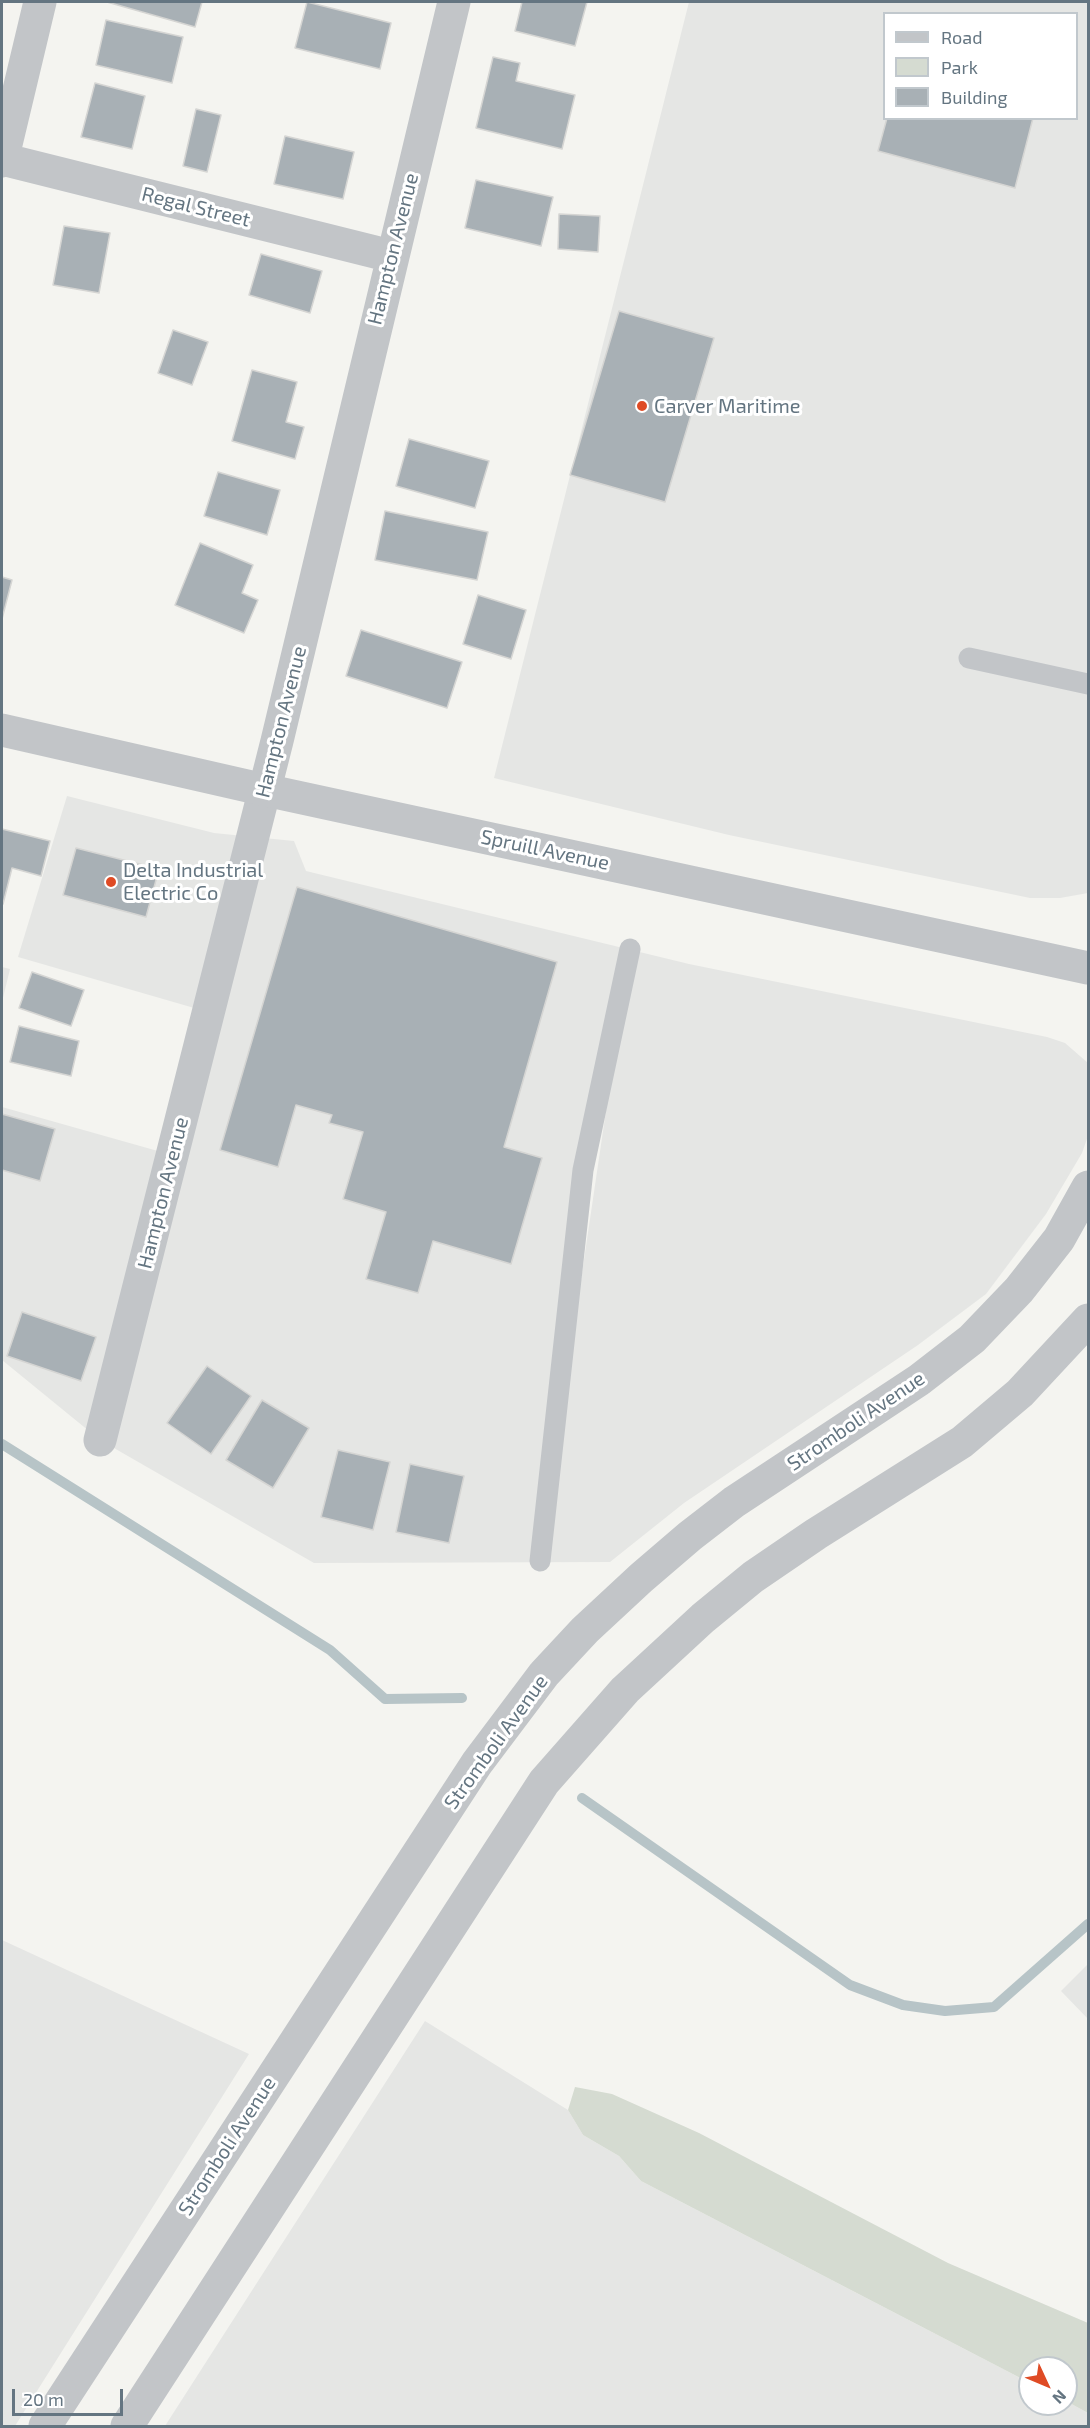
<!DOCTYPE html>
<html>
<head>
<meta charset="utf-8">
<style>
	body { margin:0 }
	#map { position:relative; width:1090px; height:2428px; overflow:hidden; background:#f4f4f0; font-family:"Exo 2",sans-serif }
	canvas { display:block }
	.frame { position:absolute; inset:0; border:3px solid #647581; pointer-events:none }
	.legend { position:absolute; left:883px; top:12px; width:195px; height:108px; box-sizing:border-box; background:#fff; border:2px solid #c1c8cd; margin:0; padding:8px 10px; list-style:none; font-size:18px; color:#647581 }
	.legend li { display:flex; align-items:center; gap:12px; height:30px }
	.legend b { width:30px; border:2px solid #c1c8cd }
	.north { position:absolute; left:1018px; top:2356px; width:60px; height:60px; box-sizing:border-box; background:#fff; border:2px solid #c1c8cd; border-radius:50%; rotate:134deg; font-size:16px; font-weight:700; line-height:24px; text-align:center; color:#647581 }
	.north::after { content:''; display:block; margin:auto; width:21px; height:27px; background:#df4b25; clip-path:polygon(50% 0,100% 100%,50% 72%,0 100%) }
	.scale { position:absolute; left:12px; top:2389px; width:111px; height:27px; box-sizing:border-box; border:3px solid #647581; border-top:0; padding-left:8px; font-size:18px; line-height:21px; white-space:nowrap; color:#647581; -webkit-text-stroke:4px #fff; paint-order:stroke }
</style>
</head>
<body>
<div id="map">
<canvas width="1090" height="2428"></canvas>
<div class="frame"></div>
<ul class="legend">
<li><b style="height:8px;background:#c2c5c8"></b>Road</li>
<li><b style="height:16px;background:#d5dbd1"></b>Park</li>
<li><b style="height:16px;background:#a8b0b5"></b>Building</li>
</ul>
<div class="north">N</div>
<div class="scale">20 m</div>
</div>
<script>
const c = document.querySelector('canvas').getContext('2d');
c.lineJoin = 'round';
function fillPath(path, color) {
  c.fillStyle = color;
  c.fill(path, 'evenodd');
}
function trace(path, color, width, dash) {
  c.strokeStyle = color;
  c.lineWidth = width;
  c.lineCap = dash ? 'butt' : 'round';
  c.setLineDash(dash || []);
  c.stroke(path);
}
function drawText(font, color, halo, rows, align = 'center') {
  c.font = font + ' "Exo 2",sans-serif';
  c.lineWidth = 6;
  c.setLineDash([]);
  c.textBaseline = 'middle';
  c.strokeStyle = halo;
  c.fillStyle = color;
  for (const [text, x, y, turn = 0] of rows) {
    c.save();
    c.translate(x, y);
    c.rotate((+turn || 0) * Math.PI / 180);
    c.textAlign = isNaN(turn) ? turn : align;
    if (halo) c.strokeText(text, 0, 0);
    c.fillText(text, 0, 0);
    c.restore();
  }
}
fillPath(new Path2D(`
	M689,2H1088V893L1060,898H1030L729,835L494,778ZM884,14H1076V118H884Z
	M67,796L214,833L294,841L306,871L689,964L1047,1037L1065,1043L1088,1063V1136L1082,1153L1046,1214L986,1294L918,1345L684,1503L610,1562L314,1563L100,1440L2,1360V1107L172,1155L208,1012L18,957ZM628,962L543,1537L583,1170Z
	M2,967L10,969L2,1002Z
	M2,1940L249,2054L15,2426H2Z
	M1088,1964V2019L1061,1991Z
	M425,2021L568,2110L583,2135L619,2156L641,2181L1030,2383V2404H1066V2401L1088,2413V2426H165Z`), '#e5e6e4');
fillPath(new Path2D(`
	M575,2087L612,2094L699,2133L948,2263L1088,2323V2413L1066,2401V2368H1030V2383L641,2181L619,2156L583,2135L568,2110Z`), '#d5dbd1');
trace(new Path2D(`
	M2,1444L330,1650L385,1699L462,1698
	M582,1798L850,1985L903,2005L945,2011L994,2007L1088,1924`), '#b7c4c7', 10);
const building = new Path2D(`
	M107,2H202L195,27Z
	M307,2L391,23L380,69L295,48Z
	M522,2H587L575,46L515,31Z
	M106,20L183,37L172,83L96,65Z
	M493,57L520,63L516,81L575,95L562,149L476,128Z
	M95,83L145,96L132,149L81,137Z
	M196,109L221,115L207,172L183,166Z
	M887,118H1033L1015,188L878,151Z
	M285,136L354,152L343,199L274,184Z
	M476,180L553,197L541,246L465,228Z
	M559,214L600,216L598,252L558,249Z
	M64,226L110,233L99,293L53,285Z
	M261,254L322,271L310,313L249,295Z
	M619,311L714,338L665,502L570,475Z
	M173,330L208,342L192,385L158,373Z
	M252,370L297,382L286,422L304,427L295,459L232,441Z
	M409,439L489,461L475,508L396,486Z
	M218,472L280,490L267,535L204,516Z
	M385,511L488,532L477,580L375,560Z
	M200,543L253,565L242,593L258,600L244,633L175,605Z
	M2,577L12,580L2,619Z
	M478,595L526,610L511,659L463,644Z
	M361,630L462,662L447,708L346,676Z
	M2,829L50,841L41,876L12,868L3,904L2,903Z
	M76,848L159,869L146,917L63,895Z
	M297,887L557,962L504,1147L542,1158L511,1264L433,1241L418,1293L366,1279L386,1212L343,1199L363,1132L329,1123L332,1115L296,1105L278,1167L220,1150Z
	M32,972L84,990L71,1026L19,1008Z
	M19,1026L79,1041L71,1076L10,1062Z
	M2,1114L55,1129L40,1181L2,1170Z
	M22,1312L96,1337L81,1381L7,1356Z
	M207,1366L251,1396L211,1454L167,1423Z
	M262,1400L309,1428L273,1488L226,1460Z
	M338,1450L390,1462L373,1530L321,1517Z
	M410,1464L464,1476L449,1543L396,1532Z`);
fillPath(building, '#a8b0b5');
trace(building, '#d5d5d3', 1.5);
trace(new Path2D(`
	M969,658L1088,684
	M540,1561L583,1170L630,949`), '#c2c5c8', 21);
trace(new Path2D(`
	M2,159L391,256
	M2,161L40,2
	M100,1440L277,741L454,2`), '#c2c5c8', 33);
trace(new Path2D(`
	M2,730L265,790L1088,968
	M45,2426L477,1763L544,1674L585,1630L641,1578L690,1536L734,1502L919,1380L972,1339L1019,1290L1059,1239L1088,1187
	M127,2426L544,1782L625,1690L703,1618L753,1577L816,1534L962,1442L1020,1393L1088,1320`), '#c2c5c8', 33);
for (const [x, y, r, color] of [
	[642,406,6,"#df4b25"],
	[111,882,6,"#df4b25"]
]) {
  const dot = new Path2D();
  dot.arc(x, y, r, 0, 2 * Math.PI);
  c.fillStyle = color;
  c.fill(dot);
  trace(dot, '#fff', 2);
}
drawText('20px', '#647581', '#fff', [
	["Regal Street",196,207,14],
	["Hampton Avenue",393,249,-76],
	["Hampton Avenue",281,722,-76],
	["Spruill Avenue",545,850,12],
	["Hampton Avenue",163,1193,-76],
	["Stromboli Avenue",856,1421,-34],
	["Stromboli Avenue",496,1742,-54],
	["Stromboli Avenue",227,2146,-57]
]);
drawText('20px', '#647581', '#fff', [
	["Carver Maritime",654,406],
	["Delta Industrial",123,870],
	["Electric Co",123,893]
], 'left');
</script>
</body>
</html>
